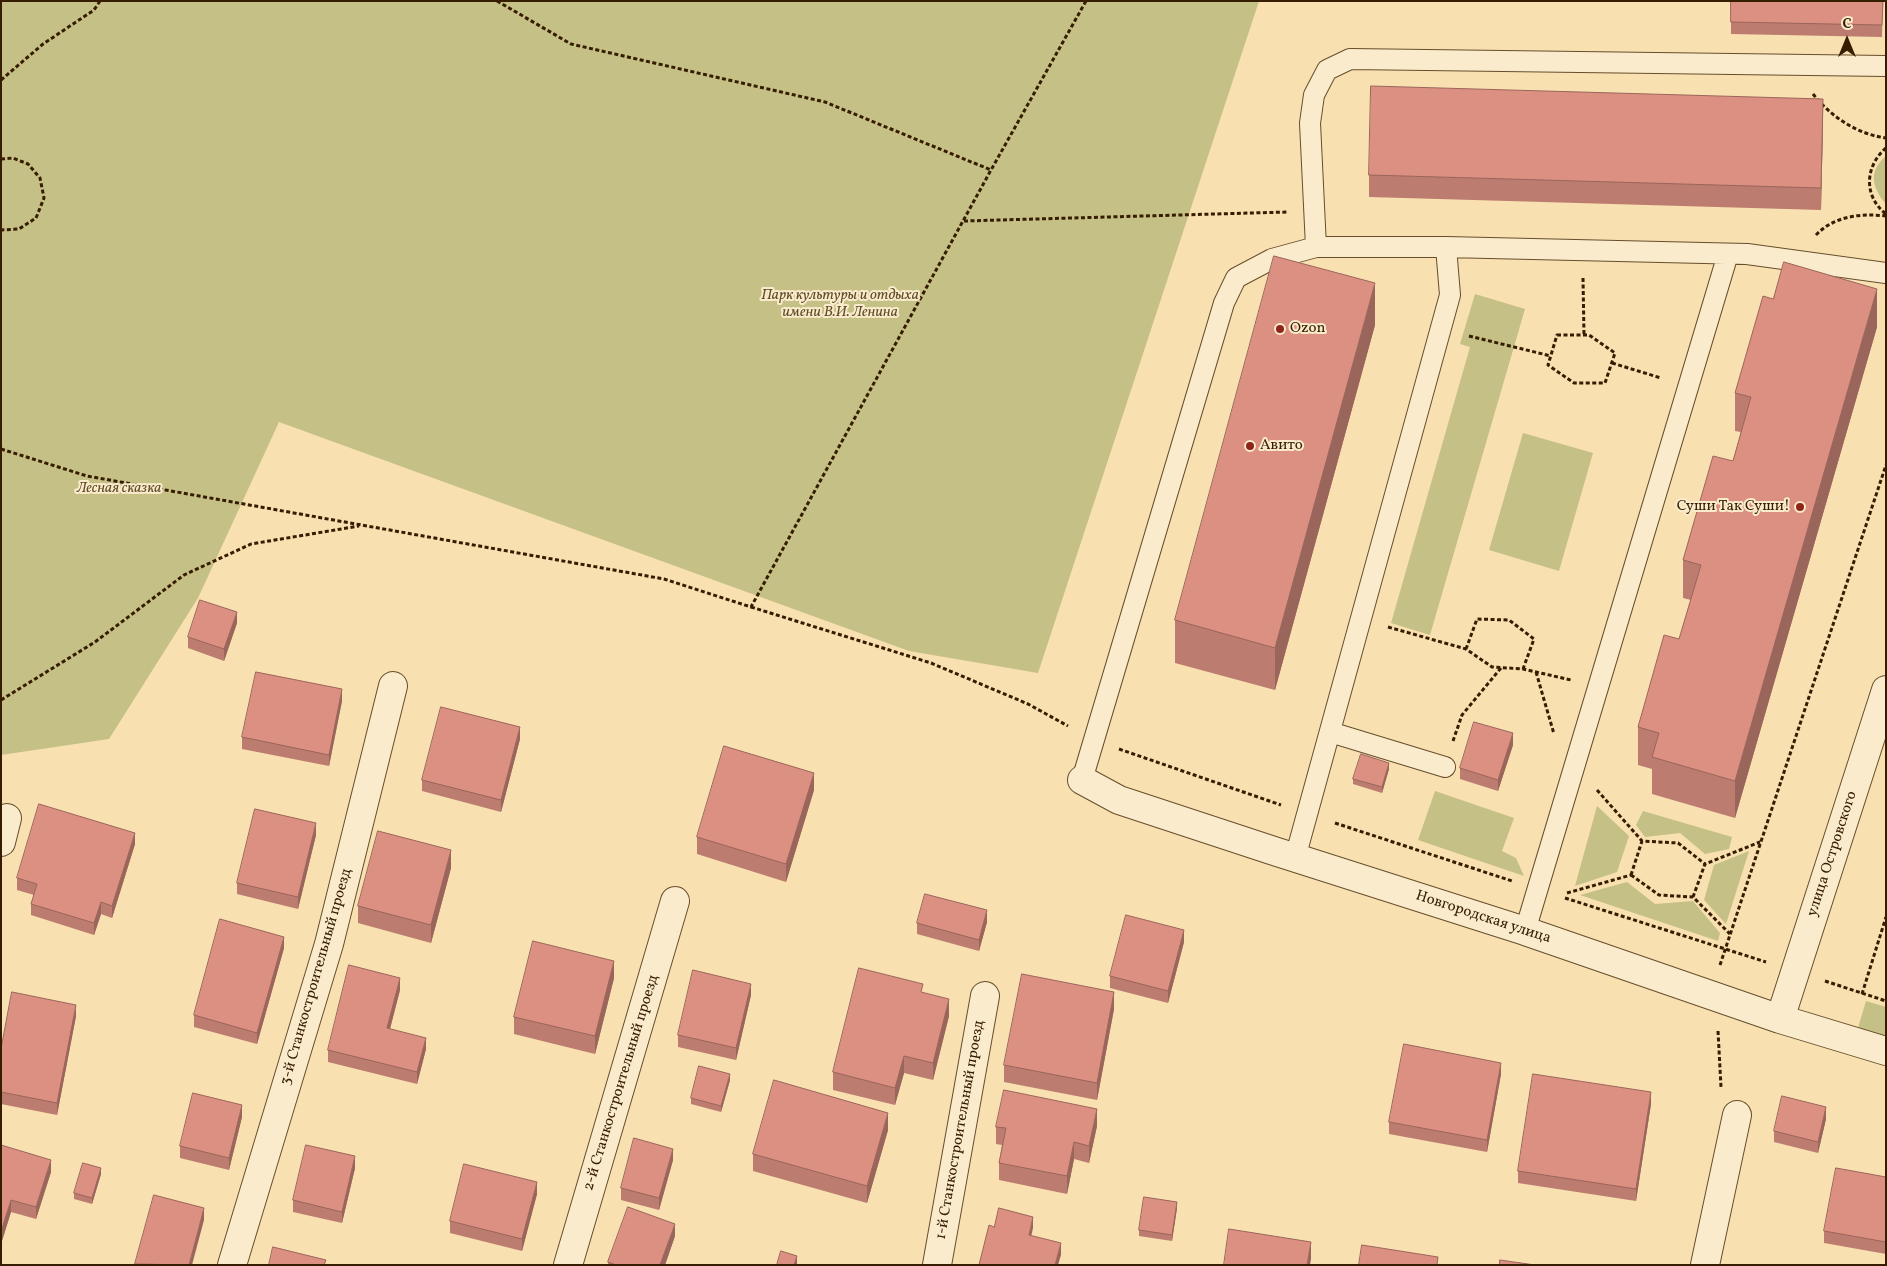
<!DOCTYPE html>
<html>
<head>
<meta charset="utf-8">
<style>
	body { margin:0 }
	#map { position:relative; width:1887px; height:1266px; overflow:hidden; background:#f8e0b0; font-family:Vollkorn,serif }
	canvas { display:block }
	.frame { position:absolute; inset:0; border:2px solid #361d00; pointer-events:none }
	.north { position:absolute; left:1822px; top:15px; width:50px; height:50px; -webkit-text-stroke:4px #faebcc; paint-order:stroke; rotate:0deg; font-size:14px; font-weight:700; line-height:20px; text-align:center; color:#361d00 }
	.north::after { content:''; display:block; margin:auto; width:18px; height:22px; background:#361d00; clip-path:polygon(50% 0,100% 100%,50% 72%,0 100%) }
</style>
</head>
<body>
<div id="map">
<canvas width="1887" height="1266"></canvas>
<div class="frame"></div>
<div class="north">С</div>
</div>
<script>
const c = document.querySelector('canvas').getContext('2d');
c.lineJoin = 'round';
function fillPath(path, color) {
  c.fillStyle = color;
  c.fill(path, 'evenodd');
}
function trace(path, color, width, dash) {
  c.strokeStyle = color;
  c.lineWidth = width;
  c.lineCap = dash ? 'butt' : 'round';
  c.setLineDash(dash || []);
  c.stroke(path);
}
function drawText(font, color, halo, rows, align = 'center') {
  c.font = font + ' Vollkorn,serif';
  c.lineWidth = 4;
  c.setLineDash([]);
  c.textBaseline = 'middle';
  c.strokeStyle = halo;
  c.fillStyle = color;
  for (const [text, x, y, turn = 0] of rows) {
    c.save();
    c.translate(x, y);
    c.rotate((+turn || 0) * Math.PI / 180);
    c.textAlign = isNaN(turn) ? turn : align;
    if (halo) c.strokeText(text, 0, 0);
    c.fillText(text, 0, 0);
    c.restore();
  }
}
fillPath(new Path2D(`
	M1,1H1259L1038,673L909,651L279,422L198,598L109,739L1,755Z
	M1886,156V204C1872,188 1868,171 1886,156Z
	M1475,294L1525,309L1430,635L1391,623L1470,347L1460,344Z
	M1523,433L1593,453L1559,571L1489,550Z
	M1435,791L1514,818L1502,851L1516,858L1524,876L1418,840Z
	M1597,806L1629,836L1617,872L1575,886Z
	M1643,811L1732,837L1729,849L1705,854L1680,833L1645,837L1636,825Z
	M1749,851L1726,924L1704,900L1714,865Z
	M1627,882L1655,904L1693,901L1720,933L1718,941L1580,895Z
	M1866,1001L1886,1007V1036L1858,1028Z`), '#c5c086');
const service = new Path2D(`
	M1886,66L1350,59L1327,70L1314,95L1310,123L1316,247H1446L1747,254L1886,273
	M1330,732L1445,767
	M1082,780L1224,303L1236,278L1272,259L1316,247
	M1295,858L1450,295L1446,247
	M1525,931L1728,254`);
const minor = new Path2D(`
	M1082,780L1119,800L1274,851L1525,931L1780,1019L1886,1051
	M1,842L7,818
	M1780,1019L1886,690
	M232,1265L329,944L393,686
	M568,1265L675,901
	M937,1265L985,996
	M1705,1265L1737,1115`);
trace(service, '#664e2c', 22);
trace(minor, '#664e2c', 30);
trace(new Path2D(`
	M497,1L571,44L825,102L991,170
	M1,80L43,44L94,10L100,1
	M1813,94C1831,117 1857,134 1886,138
	M1886,148C1865,166 1863,196 1886,214
	M1,159L13,158L28,164L40,178L44,198L36,218L19,229L1,230
	M964,221L1287,212
	M1816,235C1834,216 1861,213 1886,216
	M1583,278L1584,335
	M1557,335H1589L1615,353L1605,383H1574L1548,365Z
	M1469,336L1551,356
	M1612,363L1661,378
	M1,449L87,476L664,579L751,607L991,170L1086,1
	M751,607L931,663L1028,704L1068,726
	M1388,627L1466,649L1492,667L1523,669L1571,680
	M1466,649L1477,619L1509,620L1534,639L1523,669
	M1536,672L1554,734
	M1,700L95,642L184,575L251,544L359,526
	M1453,741L1462,715L1501,668
	M1119,749L1281,805
	M1597,790L1642,841L1678,843L1705,864
	M1335,823L1512,881
	M1631,875L1659,895L1693,897L1730,934
	M1631,875L1642,841
	M1567,893L1631,875
	M1693,897L1705,864L1760,842
	M1565,898L1766,962
	M1720,965L1886,465
	M1825,981L1886,1001
	M1862,994L1886,917
	M1718,1031L1721,1087`), '#361d00', 3, [4, 2.5]);
trace(service, '#faebcc', 20);
trace(minor, '#faebcc', 28);
fillPath(new Path2D(`
	M1731,1H1883L1882,37L1731,34Z
	M1823,121L1821,210L1369,197V175Z
	M1375,325L1275,690L1175,663V620Z
	M1877,327L1735,818L1652,794V769L1638,765V727L1679,639L1691,600L1683,598V560L1733,461L1741,432L1735,431V393Z
	M237,623L224,661L188,648V637Z
	M342,701L329,766L242,749V737Z
	M520,739L501,812L422,791V780Z
	M1513,745L1498,791L1460,779V768Z
	M1389,769L1382,793L1353,784V779Z
	M814,790L786,882L697,854V837Z
	M316,835L298,909L237,894V883Z
	M135,844L112,918L101,914L94,935L31,915V904L34,895L17,890V878Z
	M451,868L431,943L358,923V906Z
	M987,922L979,951L917,934V923Z
	M1184,942L1168,1003L1110,988V976Z
	M284,948L257,1044L194,1027V1015Z
	M614,978L595,1054L514,1034V1017Z
	M400,990L390,1029L426,1049L417,1084L328,1062V1050Z
	M923,992L949,1016L933,1080L904,1073L895,1105L833,1090V1072Z
	M751,995L736,1060L678,1047V1035Z
	M1114,1009L1097,1100L1004,1082V1065Z
	M76,1016L57,1115L1,1104V1049Z
	M1501,1074L1487,1152L1389,1134V1122Z
	M730,1080L721,1112L691,1104V1098Z
	M1651,1104L1636,1201L1518,1183V1171Z
	M242,1117L229,1170L180,1158V1146Z
	M1826,1119L1818,1153L1774,1142V1131Z
	M1097,1126L1089,1163L1074,1159L1067,1194L999,1180V1163L1002,1145L996,1144V1127Z
	M888,1130L867,1203L753,1171V1154Z
	M1,1145L51,1172L36,1219L11,1212L1,1244Z
	M673,1160L659,1210L621,1200V1188Z
	M355,1168L342,1223L293,1212V1200Z
	M101,1174L92,1204L74,1199V1193Z
	M1886,1177V1254L1824,1243V1231Z
	M537,1194L522,1251L450,1233V1221Z
	M1177,1208L1172,1241L1139,1236V1230Z
	M675,1236L665,1265H608V1262Z`), '#bd7c70');
fillPath(new Path2D(`
	M1823,99V121L1821,210V188Z
	M1375,283V325L1275,690V648Z
	M1877,289V327L1735,818V781Z
	M237,612V623L224,661V649Z
	M342,689V701L329,766V755Z
	M520,727V739L501,812V800Z
	M1513,733V745L1498,791V780Z
	M1389,763V769L1382,793V787Z
	M814,773V790L786,882V864Z
	M316,823V835L298,909V897Z
	M135,833V844L112,918V906Z
	M451,850V868L431,943V925Z
	M101,902V914L94,935V923Z
	M987,910V922L979,951V940Z
	M1184,930V942L1168,1003V991Z
	M284,937V948L257,1044V1033Z
	M614,961V978L595,1054V1036Z
	M400,978V990L387,1040V1028Z
	M751,984V995L736,1060V1048Z
	M1114,992V1009L1097,1100V1083Z
	M949,999V1016L933,1080V1063Z
	M76,1005V1016L57,1115V1103Z
	M426,1038V1049L417,1084V1072Z
	M904,1056V1073L895,1105V1088Z
	M1501,1063V1074L1487,1152V1140Z
	M730,1074V1080L721,1112V1106Z
	M1651,1092V1104L1636,1201V1189Z
	M242,1105V1117L229,1170V1158Z
	M1826,1107V1119L1818,1153V1142Z
	M1097,1109V1126L1089,1163V1146Z
	M888,1113V1130L867,1203V1186Z
	M1074,1142V1159L1067,1194V1176Z
	M673,1149V1160L659,1210V1198Z
	M355,1156V1168L342,1223V1212Z
	M51,1160V1172L36,1219V1207Z
	M101,1168V1174L92,1204V1198Z
	M537,1182V1194L522,1251V1239Z
	M11,1200V1212L1,1244V1232Z
	M1177,1202V1208L1172,1241V1235Z
	M204,1208V1220L192,1265H189Z
	M1033,1217V1228L1029,1246V1235Z
	M675,1224V1236L665,1265H660Z
	M1311,1242V1259L1310,1265H1307Z
	M1061,1243V1255L1058,1265H1055Z
	M797,1256V1265H794Z`), '#9a655b');
const building = new Path2D(`
	M1731,1H1883L1882,25L1731,22Z
	M1371,86L1823,99L1821,188L1369,175Z
	M1274,256L1375,283L1275,648L1175,620Z
	M1784,262L1877,289L1735,781L1652,757L1659,733L1638,727L1664,635L1679,639L1701,565L1683,560L1713,456L1733,461L1751,397L1735,393L1763,296L1773,299Z
	M200,600L237,612L224,649L188,637Z
	M256,672L342,689L329,755L242,737Z
	M441,707L520,727L501,800L422,780Z
	M1474,722L1513,733L1498,780L1460,768Z
	M724,746L814,773L786,864L697,837Z
	M1361,754L1389,763L1382,787L1353,779Z
	M39,804L135,833L112,906L101,902L94,923L31,904L37,884L17,878Z
	M255,809L316,823L298,897L237,883Z
	M378,831L451,850L431,925L358,906Z
	M925,894L987,910L979,940L917,923Z
	M1126,915L1184,930L1168,991L1110,976Z
	M220,919L284,937L257,1033L194,1015Z
	M533,941L614,961L595,1036L514,1017Z
	M349,965L400,978L387,1028L426,1038L417,1072L328,1050Z
	M859,968L923,984L921,992L949,999L933,1063L904,1056L895,1088L833,1072Z
	M693,970L751,984L736,1048L678,1035Z
	M1022,974L1114,992L1097,1083L1004,1065Z
	M12,992L76,1005L57,1103L1,1092V1049Z
	M1404,1044L1501,1063L1487,1140L1389,1122Z
	M699,1066L730,1074L721,1106L691,1098Z
	M1533,1074L1651,1092L1636,1189L1518,1171Z
	M774,1080L888,1113L867,1186L753,1154Z
	M1004,1090L1097,1109L1089,1146L1074,1142L1067,1176L999,1163L1006,1128L996,1127Z
	M193,1093L242,1105L229,1158L180,1146Z
	M1782,1096L1826,1107L1818,1142L1774,1131Z
	M634,1138L673,1149L659,1198L621,1188Z
	M1,1145L51,1160L36,1207L11,1200L1,1232Z
	M306,1145L355,1156L342,1212L293,1200Z
	M83,1163L101,1168L92,1198L74,1193Z
	M464,1164L537,1182L522,1239L450,1221Z
	M1836,1168L1886,1177V1242L1824,1231Z
	M154,1195L204,1208L189,1265L135,1264Z
	M1144,1197L1177,1202L1172,1235L1139,1230Z
	M628,1207L675,1224L660,1265H616L608,1262Z
	M999,1208L1033,1217L1029,1235L1061,1243L1055,1265H979L989,1225L994,1227Z
	M1229,1229L1311,1242L1307,1265H1224Z
	M1362,1245L1438,1257L1437,1265H1359Z
	M273,1247L326,1260L324,1265H269Z
	M781,1251L797,1256L794,1265H777Z
	M1500,1260L1535,1265H1500Z`);
fillPath(building, '#dc9082');
trace(building, '#9a655b', 1);
for (const [x, y, r, color] of [
	[1280,329,5,"#8f2418"],
	[1250,446,5,"#8f2418"],
	[1800,507,5,"#8f2418"]
]) {
  const dot = new Path2D();
  dot.arc(x, y, r, 0, 2 * Math.PI);
  c.fillStyle = color;
  c.fill(dot);
  trace(dot, '#faebcc', 2);
}
drawText('italic 15px', '#614e28', '#faebcc', [
	["Парк культуры и отдыха",840,296],
	["имени В.И. Ленина",840,313],
	["Лесная сказка",119,489]
]);
drawText('15px', '#361d00', '#faebcc', [
	["Ozon",1290,329],
	["Авито",1260,446],
	["Суши Так Суши!",1790,507,"right"]
], 'left');
drawText('15px', '#361d00', '#faebcc', [
	["улица Островского",1833,854,-72],
	["Новгородская улица",1483,918,18],
	["3-й Станкостроительный проезд",317,977,-74],
	["2-й Станкостроительный проезд",622,1083,-73],
	["1-й Станкостроительный проезд",961,1130,-80]
]);
</script>
</body>
</html>
